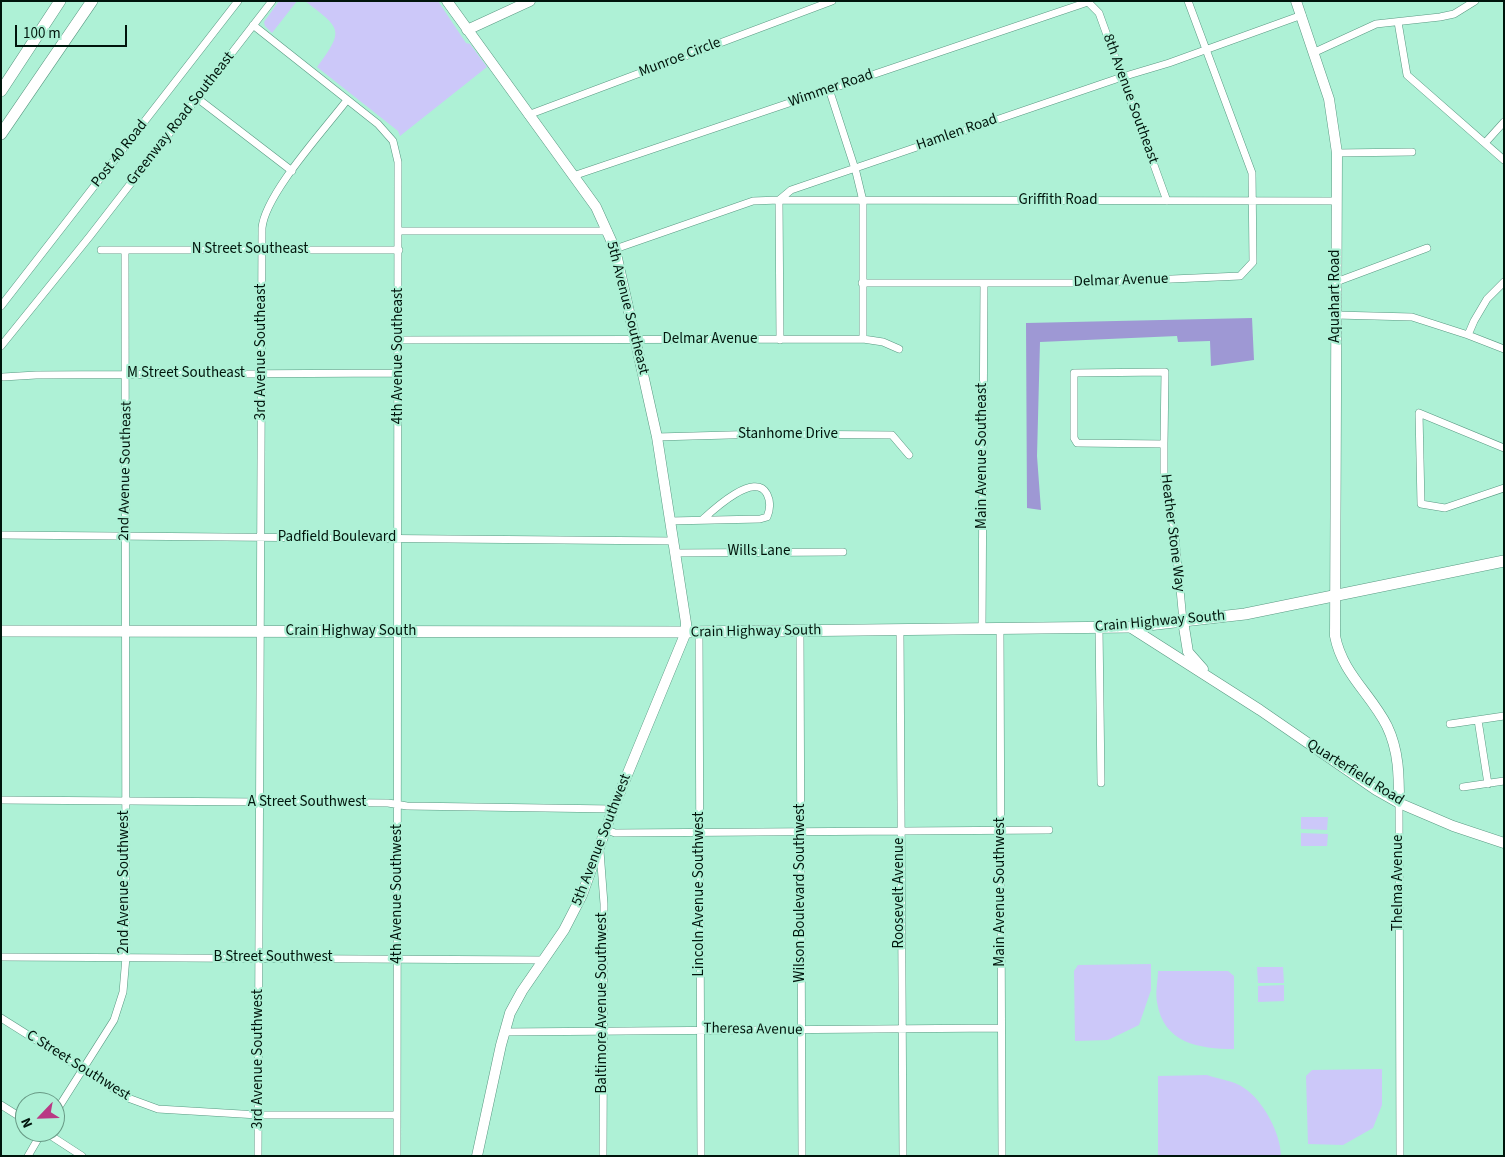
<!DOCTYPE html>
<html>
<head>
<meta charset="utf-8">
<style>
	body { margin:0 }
	#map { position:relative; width:1505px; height:1157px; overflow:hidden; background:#aef1d6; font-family:"Source Sans 3",sans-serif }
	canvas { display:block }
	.frame { position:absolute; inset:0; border:2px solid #00150c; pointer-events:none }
	.north { position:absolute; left:15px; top:1092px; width:50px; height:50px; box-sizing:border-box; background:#aef1d6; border:1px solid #689985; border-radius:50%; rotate:246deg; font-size:14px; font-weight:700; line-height:20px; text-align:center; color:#00150c }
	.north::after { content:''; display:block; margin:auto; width:18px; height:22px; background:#b93984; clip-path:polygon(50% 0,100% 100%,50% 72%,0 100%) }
	.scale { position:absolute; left:15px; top:25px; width:112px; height:22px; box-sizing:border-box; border:2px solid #00150c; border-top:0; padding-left:6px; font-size:15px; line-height:18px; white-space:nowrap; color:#00150c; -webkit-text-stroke:4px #aef1d6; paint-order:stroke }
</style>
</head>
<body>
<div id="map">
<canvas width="1505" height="1157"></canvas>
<div class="frame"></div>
<div class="north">N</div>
<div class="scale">100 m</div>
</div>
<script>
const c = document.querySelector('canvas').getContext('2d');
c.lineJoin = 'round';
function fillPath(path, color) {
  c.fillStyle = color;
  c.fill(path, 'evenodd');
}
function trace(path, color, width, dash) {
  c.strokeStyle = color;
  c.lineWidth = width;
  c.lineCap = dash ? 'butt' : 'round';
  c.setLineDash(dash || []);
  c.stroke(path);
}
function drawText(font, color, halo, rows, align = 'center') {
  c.font = font + ' "Source Sans 3",sans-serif';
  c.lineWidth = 4.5;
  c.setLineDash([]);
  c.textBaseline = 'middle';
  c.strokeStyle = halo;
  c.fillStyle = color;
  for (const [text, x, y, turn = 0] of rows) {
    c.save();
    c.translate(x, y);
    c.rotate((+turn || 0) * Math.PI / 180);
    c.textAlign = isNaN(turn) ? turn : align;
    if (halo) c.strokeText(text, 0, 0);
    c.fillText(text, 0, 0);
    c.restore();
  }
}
fillPath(new Path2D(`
	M279,1H297L272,33L265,26L264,22Z
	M305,1H438L466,43L470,44L487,67L400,136L398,131L317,67C345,29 341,29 305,1Z
	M1301,817H1328L1327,830L1301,829Z
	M1301,833L1328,834L1327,846H1301Z
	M1151,964V990L1139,1025L1108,1040L1075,1041L1074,971L1078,965Z
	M1257,967H1283L1284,983H1258Z
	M1158,971H1228L1234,976V1049C1199,1049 1163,1043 1157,1002C1155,992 1158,981 1158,971Z
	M1284,985V1001L1258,1002V986Z
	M1382,1069V1105L1373,1128L1343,1145L1308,1144L1306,1076L1312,1070Z
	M1207,1075C1218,1079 1235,1081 1244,1088C1263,1100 1281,1134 1281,1156H1158V1076Z`), '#ccc8f9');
fillPath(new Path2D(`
	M1252,318L1254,360L1211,366L1210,341L1178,342L1177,336L1040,342L1037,456L1041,510L1027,508L1026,323Z`), '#9e98d4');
const street = new Path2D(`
	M1398,22L1407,75L1504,160
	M253,25L378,124L393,141L398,162L397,1156
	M1315,52L1376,24L1440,17L1454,14L1475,1
	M829,89L856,172L863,201V339
	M197,98L292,171
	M528,115L832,1
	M1485,143L1504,122
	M1337,153L1412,152
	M573,176L1088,2L1099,13L1167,201
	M399,231H608
	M615,249L753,201L779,200L791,190L1122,77L1169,63L1302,15
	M101,250H399
	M1336,282L1427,248
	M862,283H1082L1240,276L1253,262L1252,173L1188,1
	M1,306L238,1
	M1336,315L1412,317L1468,335L1504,349
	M1468,335L1474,321L1487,299L1504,282
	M399,340L863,339L883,342L899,349
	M780,340L779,200L1337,201
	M1,346L90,236L272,1
	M3,377L36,375L399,373
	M657,437L765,434L892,435L909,455
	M1164,444L1165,372L1074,373V438L1077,443L1164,444V475L1175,536L1183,621
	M1504,448L1419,413L1421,504L1445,508L1504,488
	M670,521L760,519L767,517C770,510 771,502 767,494C755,471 714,509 702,520
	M1,535L674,541
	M675,553L843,552
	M1099,628L1101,783
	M982,629L984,283
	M1000,629L1002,1156
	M900,630L903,1156
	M800,631L802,1156
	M699,632L701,1156
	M1478,720L1488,784
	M1450,724L1504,716
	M1463,787L1504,781
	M1,800L388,803L407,806L613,809
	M1399,803L1400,1156
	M607,830L615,833L1049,830
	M600,851L604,904L603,1156
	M1,957L544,960
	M1,1018L128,1098L158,1109L258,1115H397
	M504,1032L1001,1028
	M1,1105L25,1120
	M55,1113L114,1020L123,992L126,957L125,250
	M45,1132L82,1156
	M28,1156L42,1132
	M258,1156L262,228C265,194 325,129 347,100`);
const secondary = new Path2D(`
	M447,1L596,207L615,249L657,437L686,623V632L613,809L582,895L564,930L522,991L510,1013L501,1045L477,1156
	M1296,1L1329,99L1337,153L1335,636C1342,673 1371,694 1387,726C1399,751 1399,776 1399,803
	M467,30L530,1
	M1183,621L1188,652L1203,669
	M1130,627L1260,710L1376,790L1399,803L1453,826L1504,843`);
const primary = new Path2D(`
	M1,91L60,1
	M1,134L92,1
	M1,631L686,632L1130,627L1245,614L1504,561`);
trace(street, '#599982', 8);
trace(secondary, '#599982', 11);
trace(primary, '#599982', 12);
trace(street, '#fff', 7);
trace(secondary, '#fff', 10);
trace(primary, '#fff', 11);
drawText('15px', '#00150c', '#aef1d6', [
	["Munroe Circle",680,58,-21],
	["Wimmer Road",831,89,-19],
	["8th Avenue Southeast",1130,99,70],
	["Greenway Road Southeast",181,119,-52],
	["Hamlen Road",957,133,-19],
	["Post 40 Road",120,154,-52],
	["Griffith Road",1058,201],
	["N Street Southeast",250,250],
	["Delmar Avenue",1121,281,-2],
	["Aquahart Road",1336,296,-90],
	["5th Avenue Southeast",627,308,76],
	["Delmar Avenue",710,340],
	["3rd Avenue Southeast",262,352,-90],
	["4th Avenue Southeast",399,356,-90],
	["M Street Southeast",186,374],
	["Stanhome Drive",788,435],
	["Main Avenue Southeast",983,456,-90],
	["2nd Avenue Southeast",126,471,-89],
	["Heather Stone Way",1172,533,83],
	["Padfield Boulevard",337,538],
	["Wills Lane",759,552],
	["Crain Highway South",1160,622,-5],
	["Crain Highway South",351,632],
	["Crain Highway South",756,632,-1],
	["Quarterfield Road",1355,773,32],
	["A Street Southwest",307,803],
	["5th Avenue Southwest",602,840,-69],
	["2nd Avenue Southwest",125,882,-90],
	["Thelma Avenue",1399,883,-90],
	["Main Avenue Southwest",1001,892,-90],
	["Wilson Boulevard Southwest",801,893,-90],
	["Roosevelt Avenue",900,893,-90],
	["4th Avenue Southwest",398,894,-90],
	["Lincoln Avenue Southwest",700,894,-90],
	["B Street Southwest",273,958],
	["Baltimore Avenue Southwest",603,1003,-90],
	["Theresa Avenue",753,1030,1],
	["3rd Avenue Southwest",259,1059,-90],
	["C Street Southwest",78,1066,32]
]);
</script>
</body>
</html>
